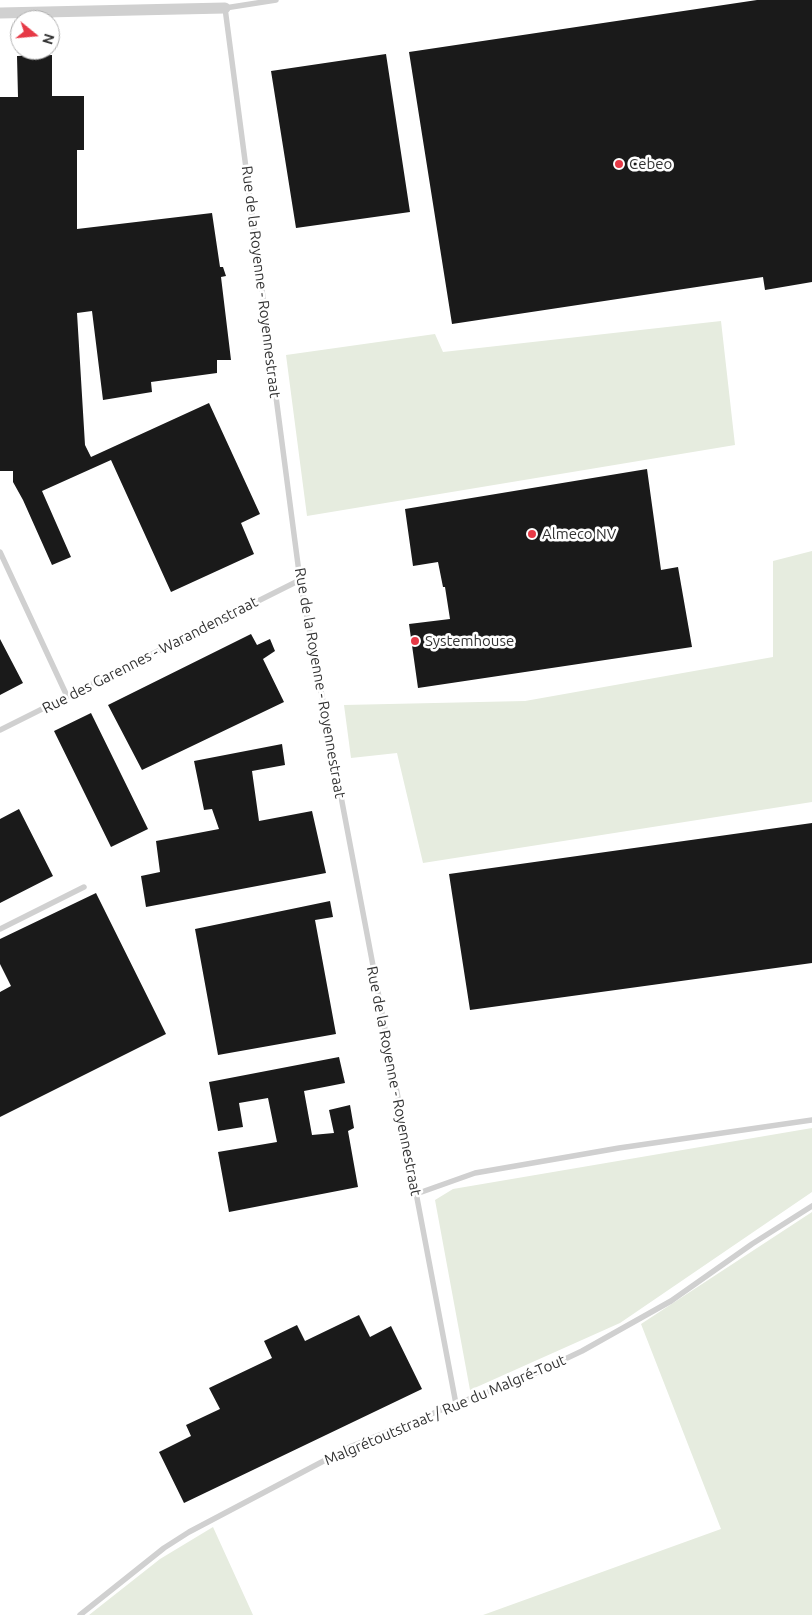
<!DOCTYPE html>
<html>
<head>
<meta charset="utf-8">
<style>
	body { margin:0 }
	#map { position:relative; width:812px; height:1615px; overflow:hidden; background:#fff; font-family:Ubuntu,sans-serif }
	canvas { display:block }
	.north { position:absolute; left:10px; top:10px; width:50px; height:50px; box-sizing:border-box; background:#fff; border:1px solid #adadad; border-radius:50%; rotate:107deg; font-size:14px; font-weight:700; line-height:20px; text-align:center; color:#333 }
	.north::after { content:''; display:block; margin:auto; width:18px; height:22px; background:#e63946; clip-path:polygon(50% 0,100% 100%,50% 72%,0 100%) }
</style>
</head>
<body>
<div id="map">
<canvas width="812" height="1615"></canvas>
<div class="north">N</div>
</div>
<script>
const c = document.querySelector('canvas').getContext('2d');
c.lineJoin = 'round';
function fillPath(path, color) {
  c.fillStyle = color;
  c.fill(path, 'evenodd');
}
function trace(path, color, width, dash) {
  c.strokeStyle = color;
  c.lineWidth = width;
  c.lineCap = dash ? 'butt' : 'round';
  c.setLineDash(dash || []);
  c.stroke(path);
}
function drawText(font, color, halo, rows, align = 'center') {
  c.font = font + ' Ubuntu,sans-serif';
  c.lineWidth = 5;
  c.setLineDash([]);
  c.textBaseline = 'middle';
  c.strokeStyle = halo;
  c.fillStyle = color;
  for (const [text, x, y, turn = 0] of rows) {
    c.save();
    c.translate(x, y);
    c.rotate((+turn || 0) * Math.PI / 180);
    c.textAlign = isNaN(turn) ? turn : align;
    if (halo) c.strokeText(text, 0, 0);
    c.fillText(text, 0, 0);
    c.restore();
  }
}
fillPath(new Path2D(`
	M721,321L735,445L307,516L286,355L435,334L443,352Z
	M812,551V802L423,863L397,753L351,758L344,705L525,701L773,657V561Z
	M812,1128V1192L620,1323L470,1390L435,1200L453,1189Z
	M812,1212V1615H483L721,1529L641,1324Z
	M213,1527L253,1615H89L160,1559Z`), '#e6ecdf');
fillPath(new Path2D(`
	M757,0H812V282L765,290L763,277L452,324L409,52Z
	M386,54L410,212L296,228L271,71Z
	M52,55V96H84V150H77V229L212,213L220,267H223L226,276L221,277L231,360H217V373L151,382L152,392L103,400L92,311L77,313L85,445L91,457L209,403L260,514L241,523L254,554L171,592L111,460L42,491L71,557L52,565L23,500L13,482V471H0V97H18L17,56Z
	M647,469L661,570L678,567L692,647L418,688L409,624L450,619L445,587H443L438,562L413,566L405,509Z
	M251,634L257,645L270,639L275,651L263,659L284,702L142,770L108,705Z
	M0,639L23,683L0,695Z
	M91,713L148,829L111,847L54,731Z
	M282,744L285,765L252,771L259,821L312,811L326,873L146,907L141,876L160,872L156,841L219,829L212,809L204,810L194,761Z
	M19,809L53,876L0,903V819Z
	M812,823V963L470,1010L449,874Z
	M96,893L166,1034L0,1117V992L11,986L0,964V939Z
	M330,901L333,917L315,920L336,1034L218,1055L195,929Z
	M339,1057L345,1083L304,1091L312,1135L334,1133L329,1110L350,1105L354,1128L348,1131L358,1187L229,1212L218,1152L277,1142L268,1098L239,1103L243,1127L218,1131L209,1082Z
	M359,1315L370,1337L391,1326L422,1389L184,1503L159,1452L191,1436L186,1425L220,1409L209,1388L272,1358L264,1341L297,1325L305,1341Z`), '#1a1a1a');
trace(new Path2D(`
	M276,0L225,8L300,580L456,1404
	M0,552L67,696
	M0,730L300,580
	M0,929L84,887
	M416,1194L475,1173L619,1148L812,1120
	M80,1615L164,1548L189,1532L352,1446L456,1404L527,1377L582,1351L671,1301L752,1244L812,1206`), '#d0d0d0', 5.5);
trace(new Path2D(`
	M0,13L225,8`), '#d0d0d0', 11);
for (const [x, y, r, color] of [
	[619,164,5,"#e63946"],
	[532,534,5,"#e63946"],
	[415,641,5,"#e63946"]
]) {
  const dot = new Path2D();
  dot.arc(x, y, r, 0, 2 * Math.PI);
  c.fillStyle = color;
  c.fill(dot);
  trace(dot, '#fff', 2);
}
drawText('15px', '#333', '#fff', [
	["Cebeo",629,164],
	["Almeco NV",542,534],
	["Systemhouse",425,641]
], 'left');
drawText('15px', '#333', '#fff', [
	["Rue de la Royenne - Royennestraat",261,282,83],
	["Rue des Garennes - Warandenstraat",150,655,-27],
	["Rue de la Royenne - Royennestraat",320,683,80],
	["Rue de la Royenne - Royennestraat",394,1081,79],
	["Malgrétoutstraat / Rue du Malgré-Tout",445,1410,-23]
]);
</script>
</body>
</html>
